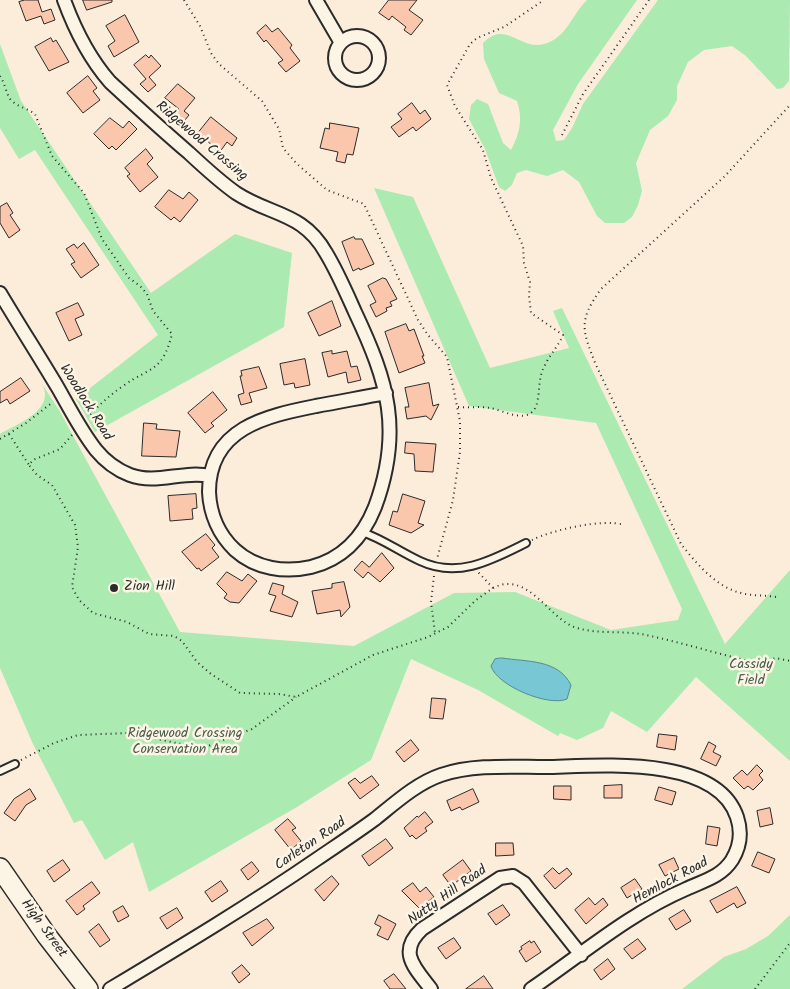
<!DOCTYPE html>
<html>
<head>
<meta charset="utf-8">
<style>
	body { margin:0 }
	canvas { display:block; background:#fcecda }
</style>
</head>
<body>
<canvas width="790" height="989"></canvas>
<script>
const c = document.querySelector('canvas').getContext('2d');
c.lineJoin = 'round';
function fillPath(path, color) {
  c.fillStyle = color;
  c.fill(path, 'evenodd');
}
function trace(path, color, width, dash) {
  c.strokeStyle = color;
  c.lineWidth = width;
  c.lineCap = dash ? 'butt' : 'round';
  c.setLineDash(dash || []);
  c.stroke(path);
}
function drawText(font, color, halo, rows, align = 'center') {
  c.font = font + ' Kalam,sans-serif';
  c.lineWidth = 5;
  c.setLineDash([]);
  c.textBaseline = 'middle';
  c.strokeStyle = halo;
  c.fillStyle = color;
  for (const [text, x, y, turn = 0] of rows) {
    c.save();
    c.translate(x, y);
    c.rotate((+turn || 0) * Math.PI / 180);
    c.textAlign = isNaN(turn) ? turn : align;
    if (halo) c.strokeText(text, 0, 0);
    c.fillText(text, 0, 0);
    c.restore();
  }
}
fillPath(new Path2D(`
	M587,0H637L578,84L553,130L556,141L564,140L572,128L583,104L658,0H790L789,81L783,88L777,89L746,56L732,46L704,50L688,62L677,86V100L668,116L650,130L636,163L642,191L638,205L632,217L624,223H605L597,216L579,182L563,170L547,176L526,170L517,173L512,185L505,191L499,187L485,149L469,119L471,105L477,99L488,104L503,143L511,150C520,133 523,119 517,101L499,93L484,59L483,43C506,19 520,51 544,44C567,38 572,14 587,0Z
	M0,44L21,101L151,293L235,234L292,253L284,327L95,432L76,399L158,335L35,150L19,159L0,128Z
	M374,188L413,197L490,368L569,348L553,311L562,308L725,644L790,570V761L696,677L647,732L611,711L603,728L577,740L560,733L558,736L478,690L411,659L371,760L297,807L149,892L133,842L105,860L82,820L74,823L33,744L0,668V434C17,424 56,410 42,384L59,410L180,632L354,646L454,593L515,592L611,630L678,620L682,609L596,423L469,406Z
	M790,915V989H682L724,957L746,949L768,936Z`), '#abeab1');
const water = new Path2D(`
	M502,658C527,662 558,659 571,685L567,699C549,707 497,686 491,666L495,659Z`);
fillPath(water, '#78c7d5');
trace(water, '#598991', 1);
const building = new Path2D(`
	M25,0H38L42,12L51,9L55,20L44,24L41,16L26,21L19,2Z
	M83,0H112V2L87,10Z
	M389,0H417L409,10L423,20L411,35L404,30L406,27L392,16L389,20L379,13Z
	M125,15L139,42L114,57L108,46L115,41L106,26Z
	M266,25L272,32L278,28L292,45L290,48L300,61L286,72L278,63L283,60L266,40L264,42L257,33Z
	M51,38L53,42L56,40L69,62L49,71L35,47Z
	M146,55L149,58L151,55L161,66L149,77L156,85L148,92L140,84L146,79L134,65Z
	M88,76L97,88L93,91L100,100L83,113L67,93Z
	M178,84L195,98L184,111L189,115L181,125L172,117L179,109L165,98Z
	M412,103L420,114L425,110L431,119L416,131L413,127L399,137L391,127L402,119L398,114Z
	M211,117L237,138L232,146L227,142L219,153L199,132Z
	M110,118L123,128L129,121L137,129L116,150L112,146L109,149L94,134Z
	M330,123L359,128L353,155L347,154L345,163L336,161L338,152L320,148L325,128L329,129Z
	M146,149L153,158L147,164L158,177L140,192L127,176L130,174L125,168Z
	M169,190L183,199L189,192L198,200L180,222L174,217L171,220L155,207Z
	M7,203L13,213L10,215L20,230L9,238L0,223V207Z
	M354,237L355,239H362L374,264L360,270L359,268L353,271L342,242Z
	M84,243L99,265L81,278L71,264L75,262L66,249L74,244L77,248Z
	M383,278L386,279L397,299L390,302L392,306L386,308L387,311L376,317L370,305L376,302L368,286Z
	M332,301L341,326L319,336L308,313Z
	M78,303L84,315L75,319L82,335L69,341L56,313Z
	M406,324L409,331L414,329L424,356H422L425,363L399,373L385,332Z
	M332,351V354L347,351L351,367L357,366L361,380L348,383L346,372L328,377L322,353Z
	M305,359L310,385L295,388L294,383L284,385L280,364Z
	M259,367L267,388L249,393L252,402L241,405L238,395L244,393L240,376H242L241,371Z
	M21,378L30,391L10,404L7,399L0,403V392Z
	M429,383L433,406L439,404L431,420L426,416L407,419L405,407H409L405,388Z
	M213,392L227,410L211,423L214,426L205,433L188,413Z
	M144,423L157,424L156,429L180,431L176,457L142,456Z
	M406,442L436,444L433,472L415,471L414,454L405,453Z
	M196,494L197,508L192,509L193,519L170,521L168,496Z
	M403,494L425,501L418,523L424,525L411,533L389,525L393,511L397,512Z
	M206,534L215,545L212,548L219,557L201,571L199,568L197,569L182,552Z
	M382,553L394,568L380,582L368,572L363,578L354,570L362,561L369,567Z
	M227,572L242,581L248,574L257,581L239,603L230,602L224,598L227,594L217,584Z
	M344,582L350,607L341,617L340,610L317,614L312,591L332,588V584Z
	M273,583L284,586L282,594L298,602L292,617L270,611L276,596L269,594Z
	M432,698L446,699L443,719L430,718Z
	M659,734L677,736L675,750L657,747Z
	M411,740L419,750L404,762L396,752Z
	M709,742L716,746L713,752L721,756L716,766L701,759Z
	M757,765L763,771L759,775L763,780L753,790L748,786L744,789L733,778L742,770L747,775Z
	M372,776L379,785L360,799L348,783L355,778L360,783Z
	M622,785V798H604V786Z
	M554,786H571V800L554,799Z
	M659,787L676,792L672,805L655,800Z
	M30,789L36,799L26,805L15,821L4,813L14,799Z
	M473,789L479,802L462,810L460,807L451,811L447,801Z
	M770,808L773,824L760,827L757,811Z
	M425,812L433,822L425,828L427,831L416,839L412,835L410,837L404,828L417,816L418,817Z
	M288,819L296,828L292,830L301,841L291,850L275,830Z
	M708,826L720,828L717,846L706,844Z
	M386,839L393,848L369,866L362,856Z
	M496,843H513L514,855L496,856Z
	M758,852L775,859L769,873L752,866Z
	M674,858L679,869L665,876L659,865Z
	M63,860L70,870L54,882L47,871Z
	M463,860L471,871L451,886L443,875Z
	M252,862L259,871L248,880L241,870Z
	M553,868L559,874L567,868L572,874L555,889L544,876Z
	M332,876L339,884L324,901L315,890Z
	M635,879L642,889L627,898L621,888Z
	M221,881L228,891L212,902L205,892Z
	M92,882L100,893L83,906L85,909L77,915L66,901Z
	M413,883L420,892L426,887L434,897L419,908L402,891Z
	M737,887L746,903L737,908L734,903L717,913L710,901Z
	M589,898L595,905L603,898L608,905L586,924L575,910Z
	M503,905L510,915L496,925L488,914Z
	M123,906L129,916L118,922L113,912Z
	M177,908L183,918L167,929L160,918Z
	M684,910L691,921L676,930L669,919Z
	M379,915L396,924L388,940L377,935L381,927L375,924Z
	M267,919L274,928L252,946L243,933Z
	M99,924L110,940L100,947L89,932Z
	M454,938L461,948L446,959L438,948Z
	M638,939L646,949L632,959L624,949Z
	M530,941L531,943L534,941L541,952L526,962L519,951L522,949L521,947Z
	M608,959L615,969L601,980L594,970Z
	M242,965L250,974L239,983L232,973Z
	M394,974L406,989H390L384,981Z
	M484,976L493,989H466Z`);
fillPath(building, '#fbc7ac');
trace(building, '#2b2b2b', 1);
const lane = new Path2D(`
	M362,532C383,539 400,552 420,561C458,579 492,560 526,543
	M0,771L15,764`);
const street = new Path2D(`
	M64,0C75,30 89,58 110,82C136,106 162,130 189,153C204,167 219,181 236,193C271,216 303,212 326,253C337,271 346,292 355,312C388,382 403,431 375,507C363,537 343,559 311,567C285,573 256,569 235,550C219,535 210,514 209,492C209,428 266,416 316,406C339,402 363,397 386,393
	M316,0L341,43
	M335 58a22 22 0 1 1 44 0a22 22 0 1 1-44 0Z
	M0,293C19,325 39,356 58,388C70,409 81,431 96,450C105,461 117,470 130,475C157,485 183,470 210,476
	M110,989C180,947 250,905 317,859C336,846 356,833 375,819C395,803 417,783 441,775C474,764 512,767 546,767C597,766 716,754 737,817C742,832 740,847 732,860C721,877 703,881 686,889C630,913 581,955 531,989
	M431,989C415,968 397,952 422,929L500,878L513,876L524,883L581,955`);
const secondary = new Path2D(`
	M0,868L47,936L88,989`);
trace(lane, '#2b2b2b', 10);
trace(street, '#2b2b2b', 16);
trace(secondary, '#2b2b2b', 22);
trace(new Path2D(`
	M184,0L200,26L211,53L219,64L262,101L279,129L283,148L296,163L327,190L364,204L418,320L428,335L447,357L460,421V452L453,500L437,559
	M0,76C5,83 6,93 10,99C17,107 27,108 35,114L52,156L84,193L102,239L129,278L140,286L147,294L153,311L172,334C162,373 151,366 123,386C110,395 99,405 88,417
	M562,135L583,94L649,0
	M458,407C469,408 480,406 490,408C503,410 531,427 537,403C540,391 538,377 545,365C550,354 558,347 563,335L531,313L529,296L530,282L524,263L523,246L491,178L483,150L455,106L447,85L470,44L477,38L504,27L544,0
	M9,434L29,465
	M72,435L60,449L33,460L29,465L37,475L52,485L75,525L78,547L72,587L79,600L93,613L127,622L149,634L174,636L182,641L197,662L211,674L240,693L279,694L296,697L373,655L428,637L448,627L476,600L493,588L478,572
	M0,439L26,423L53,402
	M532,540C552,530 604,518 624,525
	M434,576L431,602L435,633
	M493,588C527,570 548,617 574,627C597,635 623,630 646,635C684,643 721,655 758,663L776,658L790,661
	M776,597C764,595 752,596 741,593C716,587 696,563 681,544L596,365C582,330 578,321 601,289L725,176L790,105
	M21,760L54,743L78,735L128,733L191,746H208L252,729L296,697
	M755,989L790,943`), '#2b2b2b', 2, [1, 4]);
trace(lane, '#fcf5e5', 6);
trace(street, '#fcf5e5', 12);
trace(secondary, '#fcf5e5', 19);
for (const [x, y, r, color] of [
	[114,588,5,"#2b2b2b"]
]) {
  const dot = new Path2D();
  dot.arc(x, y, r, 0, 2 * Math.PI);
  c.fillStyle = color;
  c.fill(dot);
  trace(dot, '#fcf5e5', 2);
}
drawText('14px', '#2b2b2b', '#fcf5e5', [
	["Ridgewood Crossing",201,142,40],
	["Woodlock Road",85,403,58],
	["Carleton Road",311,845,-34],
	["Hemlock Road",671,882,-28],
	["Nutty Hill Road",448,896,-35],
	["High Street",43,929,54]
]);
drawText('14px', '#2b2b2b', '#fcf5e5', [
	["Zion Hill",124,588]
], 'left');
drawText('14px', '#4b5b4c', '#fcf5e5', [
	["Cassidy",751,666],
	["Field",751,682],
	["Ridgewood Crossing",185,735],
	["Conservation Area",185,751]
]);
</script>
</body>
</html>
